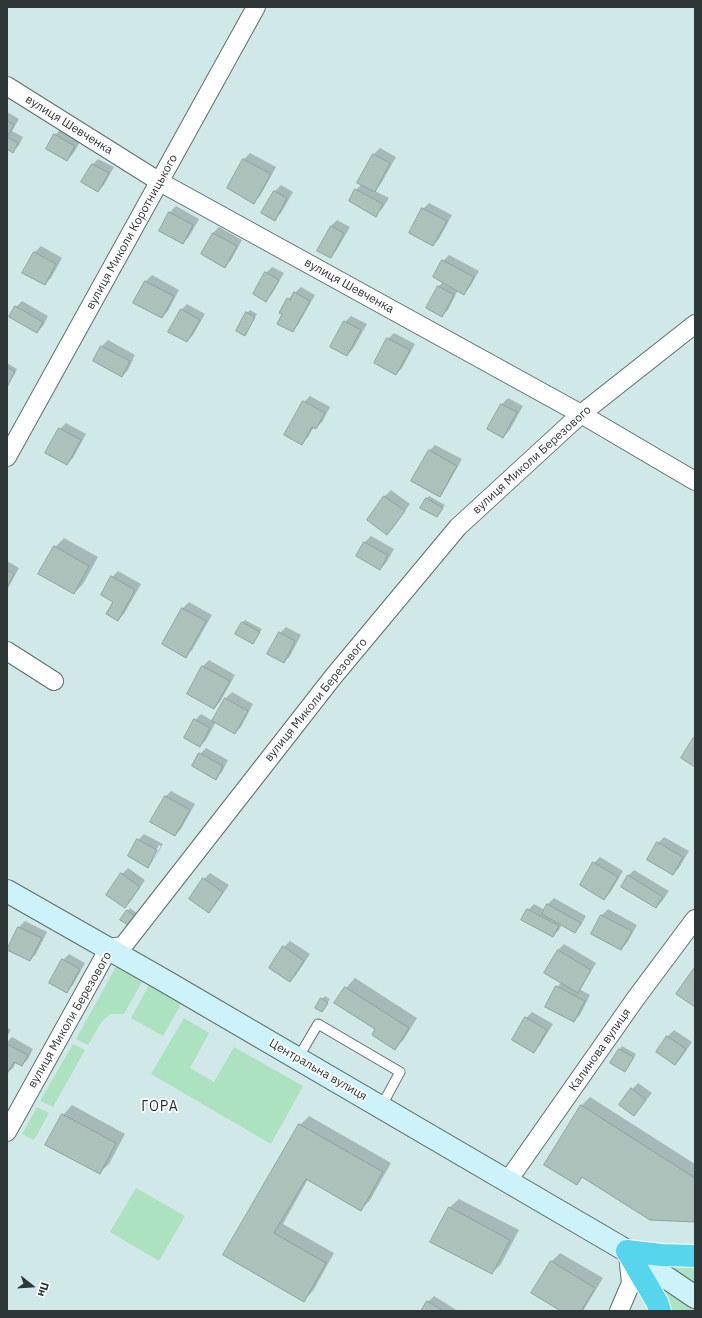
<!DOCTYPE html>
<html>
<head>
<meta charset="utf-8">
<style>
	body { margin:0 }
	#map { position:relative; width:702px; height:1318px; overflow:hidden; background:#d0e8e7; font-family:"IBM Plex Sans",sans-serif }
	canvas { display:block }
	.frame { position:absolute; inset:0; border:8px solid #2e3737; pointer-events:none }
	.north { position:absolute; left:12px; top:1266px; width:40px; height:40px; -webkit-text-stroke:3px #fff; paint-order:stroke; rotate:107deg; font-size:11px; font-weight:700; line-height:16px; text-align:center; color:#2e3737 }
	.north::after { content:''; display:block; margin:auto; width:14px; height:18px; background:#2e3737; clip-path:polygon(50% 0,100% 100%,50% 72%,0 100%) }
</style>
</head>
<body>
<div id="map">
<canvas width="702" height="1318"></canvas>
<div class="frame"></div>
<div class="north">Пн</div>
</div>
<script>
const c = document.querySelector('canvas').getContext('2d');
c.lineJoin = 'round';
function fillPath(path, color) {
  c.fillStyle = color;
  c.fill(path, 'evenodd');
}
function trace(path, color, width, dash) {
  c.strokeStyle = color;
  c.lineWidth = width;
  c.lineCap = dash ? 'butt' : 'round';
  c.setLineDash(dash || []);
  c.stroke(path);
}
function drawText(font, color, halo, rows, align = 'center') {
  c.font = font + ' "IBM Plex Sans",sans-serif';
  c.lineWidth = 3.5;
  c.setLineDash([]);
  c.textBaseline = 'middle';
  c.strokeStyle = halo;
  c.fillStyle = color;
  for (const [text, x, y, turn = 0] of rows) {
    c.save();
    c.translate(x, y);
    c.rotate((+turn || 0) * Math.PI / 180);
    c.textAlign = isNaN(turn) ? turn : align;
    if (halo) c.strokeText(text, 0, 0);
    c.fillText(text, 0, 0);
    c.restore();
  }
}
fillPath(new Path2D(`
	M116,967L142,982L124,1014H111L102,1021L88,1045L76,1039Z
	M149,985L181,1004L163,1036L131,1018Z
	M184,1018L209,1033L190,1068L214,1082L234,1047L303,1086L271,1144L151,1074Z
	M73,1044L85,1050L53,1107L40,1101Z
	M37,1107L49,1113L34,1140L22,1134Z
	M136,1188L185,1216L159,1261L110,1232Z
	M662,1255L695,1256V1311H660Z`), '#ace2bf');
fillPath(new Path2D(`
	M7,112L19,119L12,131L23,137L19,145L13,151L7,148Z
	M61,129L81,140L73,154L67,160L55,135Z
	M380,148L396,157L380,185L375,191L389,198L382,209L376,215L350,201L356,190L362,184L358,182L374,154Z
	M250,153L276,167L260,196L254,202L228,188L244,159Z
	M98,159L114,167L104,185L98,191L92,165Z
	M281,185L293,192L281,213L275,219L263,213L275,191Z
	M429,203L452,215L439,239L433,245L423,209Z
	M176,206L199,219L189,237L183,243L160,230L170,212Z
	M337,220L350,227L336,251L330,257L331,226Z
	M219,227L242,240L231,260L225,266L213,233Z
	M41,246L62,258L51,278L45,284L24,272L35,252Z
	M449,255L479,271L470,287L464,293L458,290L448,310L442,316L427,307L439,286L443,282L434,277L443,261Z
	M272,267L284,273L272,294L266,300V273Z
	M152,275L179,290L168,311L162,317L135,302L146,281Z
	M301,287L315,295L298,325L292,331L283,314L280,312L288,299Z
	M22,301L48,316L43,326L37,332L16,307Z
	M187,304L205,314L193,335L187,341L181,310Z
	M250,310L257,314L244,335L237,331L247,313Z
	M351,316L367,324L353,349L347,355L345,322Z
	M394,333L415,344L402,368L396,374L388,339Z
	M108,340L135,355L128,370L122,376L94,360L102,346Z
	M7,363L17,369L7,386Z
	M310,396L330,407L322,422L316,428L314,427L308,437L302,443L304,402Z
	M508,398L523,406L509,431L503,437L488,429L502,404Z
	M66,423L86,434L73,458L67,464L60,429Z
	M435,445L462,459L445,489L439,495L429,451Z
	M391,490L410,504L393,528L387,534L368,520L385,496Z
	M429,496L445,505L437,516L426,499Z
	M371,536L394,549L386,563L380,569L357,556L365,542Z
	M64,538L98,557L83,584L74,593L55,547Z
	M7,561L19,568L7,590Z
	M118,571L141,584L124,614L118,620L114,601L112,577Z
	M189,602L212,615L192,650L186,656L163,644L183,608Z
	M245,620L262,629L253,643L243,622Z
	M286,627L301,635L290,656L284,662L280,633Z
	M209,660L235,675L220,702L214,708L188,694L203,666Z
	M232,692L253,704L241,727L235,733L216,722L206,740L200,746L195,720L201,714L213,721L226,698Z
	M206,748L228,760L222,772L216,778L200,754Z
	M171,791L195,804L181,829L175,835L165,797Z
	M144,834L163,844L154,860L148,866L138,840ZM159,845L161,846L153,861H151Z
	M664,837L689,851L679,868L673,874L658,843Z
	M600,857L623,871L610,893L604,899L594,863Z
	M128,868L145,880L131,900L125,906L122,874Z
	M634,870L669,891L662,901L656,907L628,876Z
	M210,873L229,885L215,905L209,911L204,879Z
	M554,898L586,916L581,925L575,931L562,924L559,930L553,936L528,910L534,904L545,910L548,904Z
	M130,908L137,913L131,921L128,911Z
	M608,909L637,925L627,943L621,949L592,933L602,915Z
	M25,921L47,932L36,954L30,960L8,950L19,927Z
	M290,941L310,954L296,975L290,981L284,947Z
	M564,944L596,963L583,985L579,989L590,995L580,1015L574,1021L557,987L562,982L558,950Z
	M69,954L85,963L73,985L67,991L63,960Z
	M355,978L417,1018L404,1039L395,1049L377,1029L346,988Z
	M325,996L330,999L322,1011V999Z
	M532,1012L553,1024L540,1045L534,1051L526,1018Z
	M7,1028L11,1030L7,1036Z
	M674,1030L692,1042L681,1058L675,1064L658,1052L668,1036Z
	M12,1037L33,1049L28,1059L22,1065L16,1062L13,1068L7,1073V1042Z
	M622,1046L636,1054L627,1068L611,1063Z
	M638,1083L652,1093L634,1115L632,1089Z
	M590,1097L695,1164V1221L583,1177L577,1183L581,1106Z
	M72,1105L125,1134L109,1164L99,1173L63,1115Z
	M309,1116L391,1163L370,1200L361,1209L308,1179L283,1224L334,1253L313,1291L304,1300L225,1255L300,1125Z
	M459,1199L519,1230L501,1264L492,1273L449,1208Z
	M560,1253L603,1278L583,1311H563L551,1262Z
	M434,1296L458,1311H422L428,1302Z`), '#0003');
const building = new Path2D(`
	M7,121L14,125L7,137L18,143L13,153L7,149Z
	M54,134L75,146L67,161L46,149Z
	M373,154L390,163L375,192L357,183Z
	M243,159L271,174L254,204L227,188Z
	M92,164L109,173L98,192L81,182Z
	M355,189L383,204L376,217L349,201Z
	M274,191L287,198L275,221L261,213Z
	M422,208L447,221L433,246L409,233Z
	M169,212L193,225L183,244L159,231Z
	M331,226L344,233L331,258L317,251Z
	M213,233L237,246L225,268L201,254Z
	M34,252L56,264L45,285L22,273Z
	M442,260L474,277L464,295L433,277Z
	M265,272L279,280L266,302L253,294Z
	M145,281L174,296L162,318L133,303Z
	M438,286L454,295L442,317L426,308Z
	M294,292L310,301L293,332L277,324L282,314L279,313L287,298L290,300Z
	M15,306L43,322L37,333L9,317Z
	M181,309L200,320L187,342L168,332Z
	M246,312L255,317L245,336L236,331Z
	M344,321L361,330L347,356L330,347Z
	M387,338L410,350L396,375L374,363Z
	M101,346L130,361L122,377L93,361Z
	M7,367L15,372L7,387Z
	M303,401L325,413L316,429L312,427L302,445L284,435Z
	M501,404L517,412L503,438L487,429Z
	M59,428L81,440L67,465L45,453Z
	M429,450L457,466L440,497L411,481Z
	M384,496L405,511L387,535L367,520Z
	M426,498L443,508L437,517L420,508Z
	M364,542L388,555L380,570L356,556Z
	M54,546L89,566L74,594L38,574Z
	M7,570L14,574L7,587Z
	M111,576L135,590L118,621L106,614L113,602L101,595Z
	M182,608L206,621L186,658L162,644Z
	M242,622L260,632L253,644L235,634Z
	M279,632L295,641L284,663L267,654Z
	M202,666L230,681L214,709L187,694Z
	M225,698L248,711L235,734L212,721Z
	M194,719L210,728L200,747L184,738Z
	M694,737H695V767L681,758Z
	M199,753L223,766L216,780L192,766Z
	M165,796L190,810L175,836L150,822Z
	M137,839L157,850L148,868L128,856Z
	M657,842L683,857L673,875L647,860Z
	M593,862L618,877L604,900L580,885Z
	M121,873L140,887L125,908L106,895Z
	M628,875L663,897L656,908L621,887Z
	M203,878L223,892L209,913L189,899Z
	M547,904L581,923L575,933L542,914Z
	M527,909L559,926L553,937L521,920Z
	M127,910L135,916L128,925L120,920Z
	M601,915L632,931L621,950L591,934Z
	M18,927L42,938L30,961L7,950Z
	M283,946L304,961L290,982L269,968Z
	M558,950L591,970L578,993L544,973Z
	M62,959L80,969L67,993L49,983Z
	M695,967V1007L676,994Z
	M556,986L585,1001L574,1022L545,1007Z
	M345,987L409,1028L395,1050L372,1035L375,1029L334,1003Z
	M321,998L328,1003L322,1012L315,1008Z
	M525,1017L547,1030L534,1053L512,1040Z
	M667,1036L686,1049L675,1065L656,1052Z
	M7,1044L28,1055L22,1066L14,1062L7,1074Z
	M619,1049L634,1057L625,1072L610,1063Z
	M631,1088L646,1100L634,1116L619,1105Z
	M581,1105L695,1178V1222L650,1220L582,1177L577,1185L544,1165Z
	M62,1114L116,1143L100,1174L45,1145Z
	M299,1124L383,1172L361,1211L306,1179L274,1233L326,1263L304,1302L223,1255Z
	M449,1207L510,1240L492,1274L430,1242Z
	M551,1261L595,1288L581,1311H561L531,1293Z
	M427,1301L443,1311H421Z`);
fillPath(building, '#abc1ba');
trace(building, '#8da29b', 1);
const service = new Path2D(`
	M298,1058L318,1024L400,1072L381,1107`);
const minor = new Path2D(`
	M7,86L160,182L581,414L695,481
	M7,457L256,7
	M7,651L54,681
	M7,1132L109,948L123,946L333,677L458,527L581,414L695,324
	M507,1182L636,998L695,919
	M619,1311L631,1283L628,1254`);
const secondary = new Path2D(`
	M7,891L165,981L627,1251L695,1297`);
const motorway = new Path2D(`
	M627,1251L657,1302L660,1311
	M627,1251L662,1255L695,1256`);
trace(service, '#5a6f6e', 11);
trace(minor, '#5a6f6e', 20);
trace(secondary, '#5a6f6e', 24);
trace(motorway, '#fff', 24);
trace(service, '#fff', 9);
trace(minor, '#fff', 18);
trace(secondary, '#cdf2f9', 22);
trace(motorway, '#57d5ec', 22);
drawText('12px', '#2e3737', '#fff', [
	["вулиця Шевченка",69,125,32],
	["вулиця Миколи Коротницького",132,232,-61],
	["вулиця Шевченка",349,286,29],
	["вулиця Миколи Березового",532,460,-42],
	["вулиця Миколи Березового",316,700,-51],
	["вулиця Миколи Березового",70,1020,-60],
	["Калинова вулиця",600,1050,-55],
	["Центральна вулиця",318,1070,30]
]);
c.letterSpacing = '1px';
drawText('14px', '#1e3130', '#fff', [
	["ГОРА",160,1107]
]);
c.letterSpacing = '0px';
</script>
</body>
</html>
